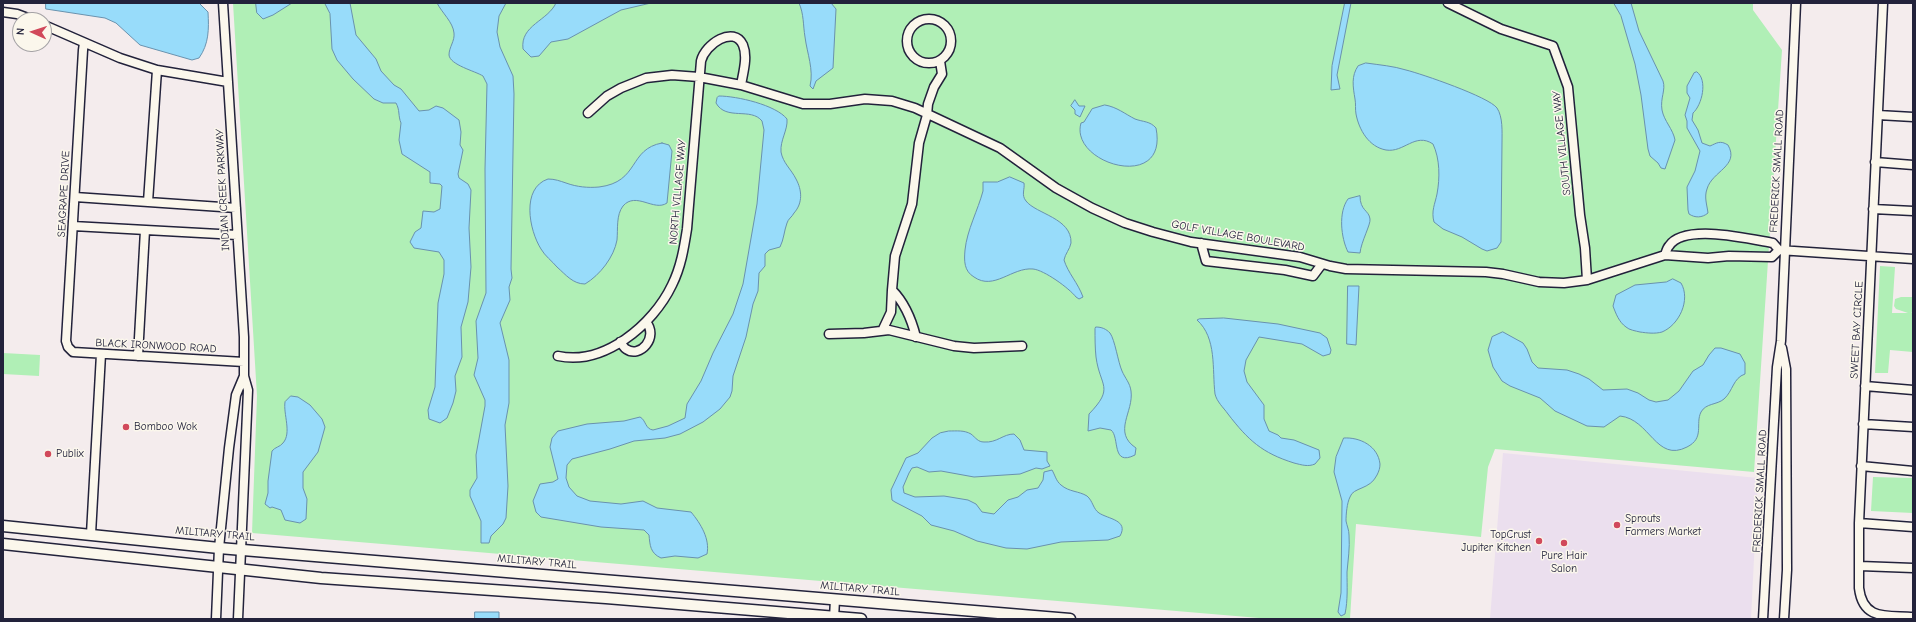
<!DOCTYPE html>
<html>
<head>
<meta charset="utf-8">
<style>
	body { margin:0 }
	#map { position:relative; width:1916px; height:622px; overflow:hidden; background:#f4eced; font-family:"Comic Neue",sans-serif }
	canvas { display:block }
	.frame { position:absolute; inset:0; border:4px solid #22223b; pointer-events:none }
	.north { position:absolute; left:12px; top:12px; width:40px; height:40px; box-sizing:border-box; background:#fbf7ec; border:1px solid #a4a2a5; border-radius:50%; rotate:273deg; font-size:11px; font-weight:700; line-height:16px; text-align:center; color:#22223b }
	.north::after { content:''; display:block; margin:auto; width:14px; height:18px; background:#d1495b; clip-path:polygon(50% 0,100% 100%,50% 72%,0 100%) }
</style>
</head>
<body>
<div id="map">
<canvas width="1916" height="622"></canvas>
<div class="frame"></div>
<div class="north">N</div>
</div>
<script>
const c = document.querySelector('canvas').getContext('2d');
c.lineJoin = 'round';
function fillPath(path, color) {
  c.fillStyle = color;
  c.fill(path, 'evenodd');
}
function trace(path, color, width, dash) {
  c.strokeStyle = color;
  c.lineWidth = width;
  c.lineCap = dash ? 'butt' : 'round';
  c.setLineDash(dash || []);
  c.stroke(path);
}
function drawText(font, color, halo, rows, align = 'center') {
  c.font = font + ' "Comic Neue",sans-serif';
  c.lineWidth = 3;
  c.setLineDash([]);
  c.textBaseline = 'middle';
  c.strokeStyle = halo;
  c.fillStyle = color;
  for (const [text, x, y, turn = 0] of rows) {
    c.save();
    c.translate(x, y);
    c.rotate((+turn || 0) * Math.PI / 180);
    c.textAlign = isNaN(turn) ? turn : align;
    if (halo) c.strokeText(text, 0, 0);
    c.fillText(text, 0, 0);
    c.restore();
  }
}
fillPath(new Path2D(`
	M1503,453L1758,478L1751,619H1490Z`), '#ebdfee');
fillPath(new Path2D(`
	M233,3H1753V10L1782,50L1754,472L1495,449L1488,467L1481,537L1356,524L1350,619H1271L252,533L257,396Z
	M1880,266L1895,267L1892,313H1908L1896,309L1894,306L1895,299L1901,297H1913V312L1911,313H1913V352L1890,350L1888,373H1875Z
	M3,353L40,355L39,376L3,374Z
	M1873,477L1913,478V513L1871,511Z`), '#b0efb6');
const water = new Path2D(`
	M46,3H199L208,12C209,29 209,44 199,58L192,60L140,45L116,23L105,18L46,9Z
	M256,3H292L273,15L263,19L257,13Z
	M325,3H350L356,35L376,59L381,71L394,85L401,89L419,111L429,110L436,106L443,108L459,120L461,132L460,145L463,150L458,174L459,178L468,184L471,190L469,228L471,267L468,302L461,327L462,357L455,376L456,391L453,403L447,418L440,423L429,419L428,410L435,387L438,303L444,274V260L439,252L414,248L410,242L415,232L421,228L423,211L434,212L440,209L442,186L440,184L430,183V172L402,154L399,140L401,123C398,116 400,110 396,103H383L374,99L353,79L337,60L332,49L330,14Z
	M437,3H506L499,16L497,32L500,47L513,76L514,94L511,269L512,278L509,287L510,300L500,323L509,360V403L505,425L508,486L506,518L503,524L491,536L489,543H481V521L470,496V490L477,478L476,455L485,406V400L474,375L478,358L476,321L486,293L485,169L487,84L483,76C475,71 450,65 449,55C449,47 455,41 454,33C453,22 442,13 437,3Z
	M556,3H651L621,10L568,39L551,42L539,56L531,57L523,49C520,25 548,21 556,3Z
	M799,3H831L836,9L833,68L816,81L813,89L810,86C814,70 807,53 805,37C803,25 804,14 799,3Z
	M1345,3H1351L1337,75L1340,89L1331,90L1332,66Z
	M1614,3H1631L1639,31L1663,81C1666,90 1660,98 1662,110C1664,121 1673,129 1675,140L1665,169L1661,168L1658,163L1650,156L1648,149L1641,95L1635,64L1621,16Z
	M1366,63C1380,65 1393,66 1406,70C1422,74 1489,97 1497,108C1503,117 1502,132 1502,142L1501,242L1497,248L1487,251L1482,249L1462,237L1443,229L1434,222C1431,211 1435,204 1437,194C1440,178 1440,159 1433,144C1415,132 1404,153 1386,150C1369,147 1359,130 1356,114C1355,109 1356,104 1355,99C1353,87 1351,76 1358,66Z
	M1697,72C1708,80 1702,105 1693,113L1692,120L1698,130L1702,143L1710,146C1717,143 1720,140 1728,145C1740,166 1712,171 1707,189C1704,197 1707,205 1708,213C1702,218 1695,218 1689,214L1688,210L1687,187L1695,171L1700,151L1687,128V121L1685,115L1690,98L1687,93V86L1694,73Z
	M719,96C737,96 776,105 787,119C788,130 780,140 781,152C783,163 791,169 796,179C802,190 803,203 794,213C792,217 788,219 787,223C784,231 784,239 780,247L769,250L765,254V266L759,273L758,291L753,304L746,337L733,376L732,391L730,397L720,409L703,422L680,434L665,438L634,441L610,449L572,459L567,465L566,478L569,487L577,496L590,501L621,504L643,501L657,508L691,512C701,524 710,539 707,554L698,558L675,556L661,558C650,553 650,545 649,535L644,530L601,527L541,517L536,512L533,501L540,484L553,482L558,479L550,447L552,438L558,431L587,424L624,421L640,417C646,420 645,429 653,430L668,426L685,418L687,404L701,381L713,353L733,314L743,284L757,204L764,130L762,121C751,107 726,121 716,103L717,98Z
	M1075,100L1079,106H1085L1080,117L1075,114V110L1071,106Z
	M1105,105C1117,107 1125,114 1135,119C1143,122 1150,121 1156,128C1169,193 1069,164 1081,123L1084,122L1092,109Z
	M662,143L669,145L672,151L667,203C654,212 636,191 623,206C616,215 618,229 617,240C614,257 600,275 585,284C573,284 566,275 557,267C552,261 545,256 541,249C529,230 521,188 548,179C555,179 560,181 566,183C577,187 588,188 599,187C640,182 628,149 662,143Z
	M1010,177L1024,183C1025,189 1021,195 1026,201C1036,214 1072,218 1071,243C1070,249 1065,254 1064,260C1068,273 1078,283 1083,297L1079,299L1076,297C1069,288 1044,270 1033,269C1012,267 994,291 974,277C964,271 964,261 965,250C967,230 978,210 983,191V182H997Z
	M1360,196C1360,211 1369,210 1370,219C1371,224 1361,242 1360,253L1348,252C1341,238 1338,212 1348,199Z
	M1673,279L1681,283C1691,300 1679,325 1662,332C1655,334 1647,333 1640,332C1636,331 1629,330 1626,327C1619,322 1616,314 1613,306L1616,295L1635,285L1666,282Z
	M1348,286H1359L1356,345L1347,344Z
	M1224,318L1278,324L1320,333L1327,338L1331,350L1330,354L1323,356L1302,344L1259,337L1246,360L1244,371L1247,382L1264,405V419L1269,431L1278,435L1281,438L1294,440L1319,450L1320,458L1315,464C1308,467 1302,465 1294,463C1262,453 1248,440 1228,414C1223,407 1217,402 1215,394C1212,369 1217,338 1197,320L1199,319Z
	M1096,327C1102,327 1106,329 1110,333C1115,340 1118,362 1122,371C1125,378 1130,383 1131,391C1134,412 1112,432 1136,448L1135,455C1111,467 1120,437 1111,430L1100,428L1088,431L1089,414C1115,387 1100,387 1096,357C1095,348 1095,338 1095,329Z
	M1503,332L1523,343L1527,349L1532,362L1538,368L1567,370L1579,374L1589,379L1603,390L1627,389L1638,393L1649,400L1656,402L1668,400L1679,391L1693,371L1703,365L1709,355L1715,348H1721L1740,354L1745,363V374C1733,378 1733,391 1724,399C1717,405 1706,403 1701,412C1695,424 1705,438 1687,447C1656,463 1650,419 1620,416L1604,427L1587,426L1555,411L1540,398L1510,386L1502,381L1493,367L1488,350L1492,337Z
	M291,396L298,397L310,405L322,419L325,427L318,452L303,472V488L307,499L306,519L300,523L285,520L281,510L272,507L270,508L265,504L268,493V481L272,451C275,447 280,447 283,443C292,433 283,414 285,402Z
	M949,431C957,431 964,430 971,434C976,438 978,442 984,442C997,443 1003,434 1014,434L1020,440L1024,450L1047,452V461L1050,466L1042,469L1036,468L1020,474L974,477L941,471L929,472L917,467L912,468L909,473L903,487L904,493L915,497L944,496L968,500L976,504L982,512L994,514L1008,500L1018,497L1027,490L1038,488L1043,480L1044,472L1052,470C1055,475 1056,481 1061,485C1069,492 1079,491 1087,496C1093,501 1093,509 1099,513C1108,519 1129,520 1120,536L1108,540L1061,542L1027,549L1006,548L977,541L954,531L931,525L922,516L895,502L892,500L891,490L906,458L918,453L932,438L940,433Z
	M1344,438C1360,437 1378,446 1380,464C1380,468 1379,471 1377,475C1370,490 1353,487 1350,497C1347,503 1346,514 1346,521C1347,526 1349,530 1349,535C1350,548 1348,560 1347,572C1347,586 1348,600 1345,614L1341,616L1338,612L1341,593L1342,501L1334,472L1336,457Z
	M475,612H499V619H475Z`);
fillPath(water, '#98dcfa');
trace(water, '#6992ae', 1);
const minor = new Path2D(`
	M223,3L244,337V376L248,390L238,619
	M1448,3L1501,29L1553,46L1568,87L1580,215L1585,248L1587,280
	M1883,3L1859,523V588C1863,621 1887,615 1913,617
	M3,12L17,14L33,20
	M907 41a22 22 0 1 1 44 0a22 22 0 1 1-44 0Z
	M44,25L120,58L157,70L228,82
	M84,43L83,50L66,341L68,347L73,352L244,362
	M588,113L607,96L621,88L646,78L672,75L699,77L741,85L803,104H830L865,99L892,101L915,108L1000,148L1056,188L1092,208L1125,223L1153,232L1191,242L1300,257L1330,266L1346,269L1486,272L1503,274L1539,282L1564,283L1587,280L1665,255L1708,258L1729,256L1772,257L1779,250
	M1878,115L1913,117
	M1875,162L1913,165
	M75,197L236,208
	M148,202L157,70
	M1873,209L1913,211
	M73,226L237,235
	M1201,243L1206,261L1285,270L1313,276L1322,264
	M1665,255C1666,252 1667,248 1669,246C1684,223 1750,239 1773,243L1779,250L1913,259
	M883,329L891,312L892,290
	M829,334L864,333L889,330L954,346L974,348L1022,346
	M916,337C912,321 904,302 892,290L895,256L912,204L919,143L927,115L928,104L934,87L942,74L940,61
	M620,342C622,344 624,348 626,349C640,359 659,337 646,322
	M1782,348L1786,369L1787,570L1784,619
	M138,356L145,230
	M558,356C604,366 653,325 672,285C681,267 684,248 687,229L701,61C705,44 734,25 743,45C748,57 743,73 741,85
	M1865,386L1913,390
	M1863,424L1913,427
	M1861,466L1913,471
	M1859,523L1913,527
	M91,534L101,354
	M1860,566L1913,568
	M216,619L219,548L229,448L236,395L244,376
	M834,619L835,599
	M1763,619L1777,367L1781,341L1796,3`);
const major = new Path2D(`
	M3,526L219,548L1070,619
	M3,544L321,578L606,598L861,619`);
trace(minor, '#22223b', 11);
trace(major, '#22223b', 13);
trace(minor, '#fbf7ec', 8);
trace(major, '#fbf7ec', 10);
for (const [x, y, r, color] of [
	[126,427,4,"#d1495b"],
	[48,454,4,"#d1495b"],
	[1617,525,4,"#d1495b"],
	[1539,541,4,"#d1495b"],
	[1564,543,4,"#d1495b"]
]) {
  const dot = new Path2D();
  dot.arc(x, y, r, 0, 2 * Math.PI);
  c.fillStyle = color;
  c.fill(dot);
  trace(dot, '#fbf7ec', 1.5);
}
drawText('11px', '#22223b', '#fbf7ec', [
	["SOUTH VILLAGE WAY",1562,143,-96],
	["FREDERICK SMALL ROAD",1777,171,-87],
	["INDIAN CREEK PARKWAY",223,190,-93],
	["NORTH VILLAGE WAY",678,192,-85],
	["SEAGRAPE DRIVE",64,194,-87],
	["GOLF VILLAGE BOULEVARD",1238,236,10],
	["SWEET BAY CIRCLE",1857,330,-87],
	["BLACK IRONWOOD ROAD",156,346,3],
	["FREDERICK SMALL ROAD",1760,491,-87],
	["MILITARY TRAIL",215,534,5],
	["MILITARY TRAIL",537,562,5],
	["MILITARY TRAIL",860,589,5]
]);
drawText('11px', '#22223b', '#fbf7ec', [
	["Bomboo Wok",134,427],
	["Publix",56,454],
	["Sprouts",1625,519],
	["Farmers Market",1625,532],
	["TopCrust",1531,535,"right"],
	["Jupiter Kitchen",1531,548,"right"],
	["Pure Hair",1564,556,"center"],
	["Salon",1564,569,"center"]
], 'left');
</script>
</body>
</html>
